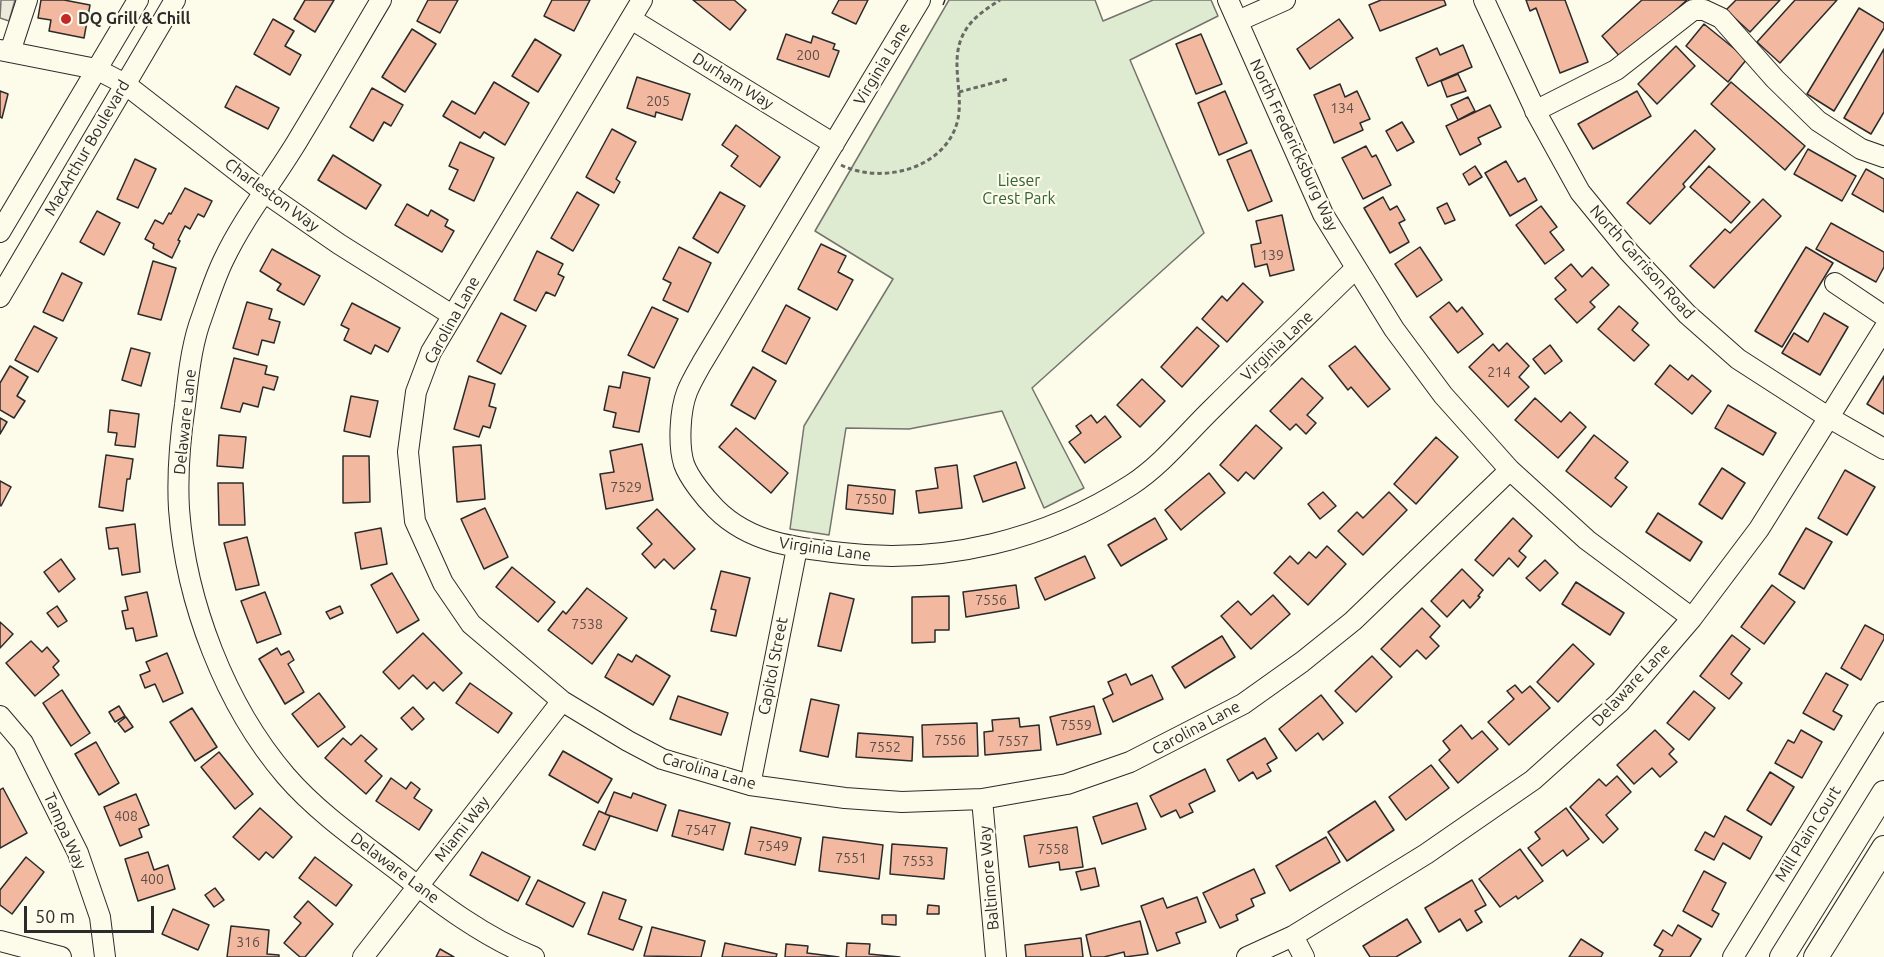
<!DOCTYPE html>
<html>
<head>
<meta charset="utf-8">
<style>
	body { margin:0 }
	#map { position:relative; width:1884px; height:957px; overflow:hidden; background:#fdfbea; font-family:Ubuntu,sans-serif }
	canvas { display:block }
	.scale { position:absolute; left:24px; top:906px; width:130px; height:27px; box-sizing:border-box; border:3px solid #2b2b2b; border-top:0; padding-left:8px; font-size:18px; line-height:21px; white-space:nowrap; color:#2b2b2b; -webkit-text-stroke:4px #fdfbea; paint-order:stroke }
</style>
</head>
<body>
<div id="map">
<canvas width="1884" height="957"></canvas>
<div class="scale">50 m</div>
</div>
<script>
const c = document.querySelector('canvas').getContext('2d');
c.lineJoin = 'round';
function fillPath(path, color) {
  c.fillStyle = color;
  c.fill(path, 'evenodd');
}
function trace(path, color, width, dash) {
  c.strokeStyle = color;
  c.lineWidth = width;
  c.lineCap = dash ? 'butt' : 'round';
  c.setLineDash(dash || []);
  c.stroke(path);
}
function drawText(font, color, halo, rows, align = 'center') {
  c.font = font + ' Ubuntu,sans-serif';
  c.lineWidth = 4.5;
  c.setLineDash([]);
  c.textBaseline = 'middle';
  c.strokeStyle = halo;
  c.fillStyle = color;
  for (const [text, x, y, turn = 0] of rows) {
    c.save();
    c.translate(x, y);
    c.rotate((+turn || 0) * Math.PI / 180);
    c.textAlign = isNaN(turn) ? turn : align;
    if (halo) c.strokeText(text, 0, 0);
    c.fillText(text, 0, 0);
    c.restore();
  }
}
const green = new Path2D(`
	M949,0H1095L1103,21L1153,0H1211L1218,16L1130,60L1204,233L1032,388L1084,488L1044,508L1002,411L909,429L846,428L829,535L790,529L804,426L893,279L815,231Z`);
fillPath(green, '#deebd1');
trace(green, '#74746e', 1.5);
const parking = new Path2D(`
	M1,0H15L9,21L0,18Z`);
fillPath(parking, '#eceadb');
trace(parking, '#74746e', 1.5);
const building = new Path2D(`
	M41,0H64L90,5L84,38L49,31L51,20L38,18Z
	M305,0H334L315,32L294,19Z
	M428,0H458L440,33L417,21Z
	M552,0H590L574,31L544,16Z
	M693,0H734L746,10L730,30Z
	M839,0H868L856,24L832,13Z
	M1381,0H1444L1446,5L1380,31L1369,5Z
	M1526,0H1565L1588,62L1560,73L1536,8L1530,11Z
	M1642,0H1687L1622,59L1602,36Z
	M1736,0H1780L1750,32L1726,10Z
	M1795,0H1837L1780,63L1757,42Z
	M1859,8L1884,23V28L1834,111L1807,94Z
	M273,19L294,31L285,46L301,55L290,75L254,54Z
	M1339,19L1353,38L1310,69L1297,49Z
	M1704,24L1747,59L1728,82L1686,46Z
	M412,29L436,44L405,92L382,77Z
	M786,34L811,43L813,36L835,44L833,49L839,51L829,77L777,59Z
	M1201,34L1222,84L1196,94L1176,44Z
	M535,39L561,55L538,92L512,76Z
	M1463,45L1472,67L1428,86L1416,58L1437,48L1440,55Z
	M1676,46L1695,66L1657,104L1638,84Z
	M1884,49V112L1871,134L1844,118Z
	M1458,74L1466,91L1447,97L1441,81Z
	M637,77L690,94L682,120L656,112L655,117L627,108Z
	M494,82L529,103L505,145L484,132L480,138L443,116L452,101L475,114Z
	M1731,82L1805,146L1785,170L1711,104Z
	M1340,84L1345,97L1357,91L1370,119L1360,123L1363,130L1334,143L1314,95Z
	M236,86L279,108L268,129L225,107Z
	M372,88L403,105L391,126L384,122L373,141L350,127Z
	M0,91L8,94L2,118L0,117Z
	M1225,91L1247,143L1219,155L1198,103Z
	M1637,91L1651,116L1593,149L1578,124Z
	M1468,97L1475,111L1458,120L1451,105Z
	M1490,105L1501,127L1478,138L1481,144L1460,155L1446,126Z
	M1402,122L1414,142L1397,151L1386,131Z
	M736,125L780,157L760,187L731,166L738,156L722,145Z
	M612,129L636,142L616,179L620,182L614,193L586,177Z
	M1695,130L1715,149L1683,184L1685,187L1650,224L1627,203Z
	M460,142L494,158L474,201L449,189L458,170L449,166Z
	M1366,146L1372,157L1376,155L1391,185L1363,199L1342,158Z
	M1808,149L1856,176L1842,201L1794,174Z
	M1251,150L1272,201L1248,211L1227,160Z
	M333,155L381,185L366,209L318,180Z
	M135,159L156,169L138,208L117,199Z
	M1506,161L1518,182L1525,178L1537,200L1510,216L1485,173Z
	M1475,166L1482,177L1469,185L1463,174Z
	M1709,166L1750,202L1731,223L1690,187Z
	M1866,169L1884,179V212L1852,194Z
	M185,188L212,201L204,217L198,214L190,229L185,226L178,240L180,241L172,258L153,248L154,244L145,239L155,220L163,224L169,213L171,214Z
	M577,192L599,205L573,251L551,238Z
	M720,192L745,206L718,253L693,238Z
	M1383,197L1390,210L1397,206L1405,220L1399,223L1409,242L1390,253L1364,208Z
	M1763,199L1781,216L1714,288L1690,266L1725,229L1730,233Z
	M1447,203L1455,220L1445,224L1437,208Z
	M407,204L428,216L431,210L448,220L445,226L454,231L442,252L395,225Z
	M1541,206L1557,227L1550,232L1564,250L1545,264L1516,225Z
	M97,211L120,223L104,255L80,242Z
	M1282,215L1294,270L1270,276L1267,264L1255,267L1251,245L1261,243L1256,221Z
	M1831,223L1884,252V267L1876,282L1816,249Z
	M821,244L846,256L838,272L853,280L837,310L798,289Z
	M679,247L711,263L688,312L663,300L671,283L663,279Z
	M1420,247L1442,280L1417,297L1395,264Z
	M1806,247L1833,263L1782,347L1755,331Z
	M272,249L320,276L304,305L277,290L281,284L260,271Z
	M537,251L563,264L558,274L564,277L555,296L546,292L536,311L514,300Z
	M153,261L176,268L161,320L138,314Z
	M1571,264L1582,277L1592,267L1609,285L1590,302L1595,307L1577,323L1555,299L1566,290L1555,278Z
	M62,273L82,283L63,321L43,312Z
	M1243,283L1263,302L1227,342L1202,319L1222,296L1227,301Z
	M247,302L272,309L269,319L280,322L274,343L262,340L258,355L233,348Z
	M1449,302L1457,312L1462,307L1483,334L1458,353L1430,317Z
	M352,303L400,328L388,352L375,345L371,354L344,340L349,329L341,325Z
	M786,305L810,318L786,364L762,351Z
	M1619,306L1638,323L1632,330L1649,345L1634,361L1598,329Z
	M652,307L678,319L654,368L628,355Z
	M501,313L526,326L501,374L477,361Z
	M1824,313L1848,327L1820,375L1782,353L1794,333L1808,342Z
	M34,326L57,338L38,372L15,360Z
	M1197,327L1219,346L1182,387L1161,367Z
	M1507,343L1529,366L1519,377L1529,387L1508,407L1469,367L1493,344L1499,351Z
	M1550,345L1562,361L1545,374L1533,359Z
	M1355,346L1390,389L1368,407L1351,387L1348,390L1329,366Z
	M131,348L150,353L141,386L122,380Z
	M234,358L267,366L265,374L278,377L274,390L263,387L258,407L243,403L240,412L221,408Z
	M1670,365L1688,380L1692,375L1711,391L1692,414L1655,384Z
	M10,366L28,377L17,396L25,401L14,418L0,410V383Z
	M753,367L776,381L755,419L731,405Z
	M623,372L650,378L639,432L613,427L616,413L604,410L609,386L620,388Z
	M469,376L495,384L489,406L496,408L490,428L483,426L479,437L454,429Z
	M1884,376V414L1867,404Z
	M1302,378L1323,398L1307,415L1316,423L1306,434L1296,424L1290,430L1270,411Z
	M1142,379L1165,401L1140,427L1117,405Z
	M351,396L378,401L370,437L344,431Z
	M1535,398L1561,422L1570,412L1586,427L1558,458L1515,420Z
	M1728,405L1776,433L1763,455L1715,428Z
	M110,410L139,414L135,447L115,445L117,433L108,432Z
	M1091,415L1097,423L1105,416L1121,437L1085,463L1069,442L1081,433L1076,426Z
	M0,418L7,422L0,434Z
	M1256,425L1282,448L1254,479L1246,472L1238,481L1220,465Z
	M736,428L788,473L771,493L719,447Z
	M219,435L246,437L243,468L217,466Z
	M1594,435L1628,462L1615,478L1627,487L1611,507L1566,471Z
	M1436,437L1458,457L1416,504L1394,484Z
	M642,444L653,500L606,509L600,474L614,472L610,451Z
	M481,445L485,499L457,502L453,447Z
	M106,455L133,459L130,479H127L123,511L99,507Z
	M343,456H369L370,502L343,503Z
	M1016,462L1025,488L983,502L974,476Z
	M957,465L962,508L919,513L916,491L938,488L935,468Z
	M1722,468L1745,483L1722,519L1699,504Z
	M1845,470L1875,487L1847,535L1818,518Z
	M1209,473L1225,493L1181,530L1165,510Z
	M0,481L11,487L1,506L0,505Z
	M218,483H243L245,525H219Z
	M848,485L895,490L893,514L846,509Z
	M1323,492L1336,506L1320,519L1308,504Z
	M1389,492L1407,510L1363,555L1338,531L1357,512L1363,518Z
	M485,508L508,557L484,569L461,519Z
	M657,509L695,549L674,569L664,559L655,568L642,554L652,544L637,528Z
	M1658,513L1702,542L1690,561L1646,532Z
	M1155,518L1167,539L1121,566L1108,545Z
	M1513,518L1532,536L1519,551L1526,557L1518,567L1509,558L1493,576L1475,560Z
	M135,524L140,572L122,575L118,548L109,549L106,528Z
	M381,528L387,564L361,569L355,533Z
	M1806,528L1832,542L1804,589L1779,574Z
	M247,537L259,585L236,590L224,543Z
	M1327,546L1346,564L1308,605L1274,573L1290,556L1298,564L1309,552L1316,558Z
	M1085,556L1095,578L1045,600L1035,578Z
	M61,559L75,579L59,592L44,572Z
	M1545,560L1558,573L1540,591L1526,578Z
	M512,567L555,602L538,622L496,587Z
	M1462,569L1483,590L1478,596L1480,597L1470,608L1463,600L1447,617L1431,601Z
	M721,571L750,578L736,636L711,631L716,610L711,609Z
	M392,573L419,620L397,633L371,585Z
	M1576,582L1624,613L1610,635L1562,604Z
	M1016,585L1019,608L966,617L963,592Z
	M1772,585L1795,602L1764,644L1741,627Z
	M587,588L627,618L592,664L548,630L563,611L566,614Z
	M147,592L157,636L136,641L133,628L126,629L122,611L128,610L125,597Z
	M265,592L281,634L257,643L241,601Z
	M830,593L854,599L841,651L818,646Z
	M1273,595L1290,614L1251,649L1221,616L1238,601L1251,615Z
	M949,596V630H935V642L912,643V597Z
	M57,606L67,621L58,627L47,613Z
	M340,606L343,613L330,619L326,612Z
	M1422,608L1440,626L1430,637L1439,646L1426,659L1417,650L1400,667L1381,649Z
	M0,622L13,634L0,648Z
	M1865,625L1884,635V639L1861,680L1841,668Z
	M423,633L462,673L443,691L434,682L427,689L413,675L399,689L383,672Z
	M1732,635L1750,649L1731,674L1742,683L1729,699L1700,676Z
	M1222,636L1235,657L1185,688L1172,667Z
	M31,641L42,652L47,647L59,661L53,667L59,675L35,696L6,663Z
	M1573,644L1594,664L1558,702L1537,682Z
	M277,648L281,655L289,651L294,660L288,664L304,692L285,704L259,659Z
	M167,653L183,693L163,702L155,684L145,688L140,675L150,671L146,662Z
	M618,654L632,662L636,655L670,676L653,705L605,677Z
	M1372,656L1392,677L1356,712L1335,691Z
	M1826,673L1848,685L1833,711L1842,716L1834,730L1803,713Z
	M1126,674L1131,685L1152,675L1163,699L1113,722L1103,699L1113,694L1108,682Z
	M470,683L512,713L498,733L456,703Z
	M1515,685L1522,693L1530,686L1550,708L1509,745L1488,722L1514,699L1507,691Z
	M62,690L90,733L71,746L43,703Z
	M1694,691L1715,708L1689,740L1667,723Z
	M319,693L345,727L318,747L292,714Z
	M1321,695L1343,723L1323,740L1318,733L1296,751L1279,729Z
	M678,696L728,713L721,735L670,719Z
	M811,699L839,705L828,757L800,751Z
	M119,706L125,716L115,722L109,712Z
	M1094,706L1101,734L1057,745L1050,717Z
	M413,707L424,719L412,730L401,718Z
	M192,708L217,747L195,761L170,722Z
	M126,717L133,727L125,732L118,723Z
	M1019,718L1020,727L1039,725L1041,750L985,755L984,732L993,731L992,720Z
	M977,723L978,756L923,757L922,725Z
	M1461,725L1472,739L1482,731L1498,749L1458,783L1439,760L1450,750L1443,741Z
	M1655,730L1674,749L1669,754L1677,762L1660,777L1652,768L1634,784L1617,765Z
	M1801,730L1822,742L1802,778L1775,763L1788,740L1794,743Z
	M858,733L913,737L912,761L856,757Z
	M361,735L377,749L365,761L382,776L366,794L325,758L343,738L351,745Z
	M1265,738L1277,758L1267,764L1271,771L1257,779L1253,772L1239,781L1227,760Z
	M96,742L119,783L99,795L75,754Z
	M563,751L612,779L598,803L549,775Z
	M219,752L253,794L235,809L201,767Z
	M1431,765L1449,788L1406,820L1389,797Z
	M1205,769L1215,791L1189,804L1193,812L1180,818L1176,810L1161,817L1150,796Z
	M1770,772L1794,787L1771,825L1747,810Z
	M1617,776L1631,792L1606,815L1618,829L1603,843L1570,807L1599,779L1606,786Z
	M391,778L406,789L411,782L420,789L414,798L432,810L419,830L376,801Z
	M3,788L27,833L0,848V790Z
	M614,792L631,798L633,793L666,805L657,831L605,814Z
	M136,794L149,825L139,829L142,837L120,846L104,807Z
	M1375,801L1394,830L1347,861L1328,832Z
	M1137,803L1146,829L1102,844L1093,817Z
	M260,808L292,837L273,858L266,852L259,860L233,837Z
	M1566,808L1589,839L1567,856L1563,850L1542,866L1528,848L1540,839L1535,832Z
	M679,810L730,823L723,850L672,836Z
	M599,811L610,816L595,850L583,845Z
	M1725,816L1762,837L1750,859L1723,843L1714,860L1695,850L1705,832L1714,837Z
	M751,827L801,838L795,865L745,854Z
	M1077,827L1083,867L1060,870L1059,862L1029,867L1024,836Z
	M823,837L883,845L879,879L819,871Z
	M1326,837L1340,862L1290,891L1276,866Z
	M892,844L947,848L944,879L890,874Z
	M1520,849L1543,881L1518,899L1516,896L1500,907L1479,879Z
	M148,852L154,870L168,865L175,889L138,901L125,859Z
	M482,852L530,877L518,901L470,875Z
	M26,857L44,872L12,914L0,905V890Z
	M315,857L352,885L336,906L299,878Z
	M1095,868L1099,886L1081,890L1076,872Z
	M1254,869L1265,893L1251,899L1254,906L1236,915L1238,920L1220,928L1203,893Z
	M1704,871L1726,883L1712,910L1719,914L1712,927L1683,911Z
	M538,880L585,903L573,927L526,904Z
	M1472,880L1486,905L1475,911L1482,922L1467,931L1460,919L1439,932L1425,908Z
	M215,888L224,900L214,907L205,895Z
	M603,892L626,900L619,919L642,927L633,950L588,934Z
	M1197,897L1206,922L1176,933L1180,943L1157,951L1141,906L1163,898L1167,908Z
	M308,901L333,924L305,957H300L284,943L301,923L294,917Z
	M928,905L939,906V914H927Z
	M173,909L209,925L198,950L162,934Z
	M882,915H896V925L882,924Z
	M1407,919L1421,942L1396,957H1370L1363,946Z
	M1140,921L1148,954L1125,957L1124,952L1104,957H1091L1086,935Z
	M1678,925L1701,939L1690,957H1659L1663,950L1654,945L1663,930L1672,936Z
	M231,926L269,930L267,954L279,955V957H227Z
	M652,927L705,941L701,957L644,956Z
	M1081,938L1083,957H1026L1025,945Z
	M1581,939L1603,953L1601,957H1569Z
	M725,943L777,954L776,957H722Z
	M847,943L870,944L869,954L900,957H846Z
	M786,944L808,946L807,953L839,957H785Z
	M440,949L454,957H436Z`);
fillPath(building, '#f2b8a0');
trace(building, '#2b2b2b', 1.5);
const minor = new Path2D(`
	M381,0C353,47 326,94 298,140C274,180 244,217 224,259C214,279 207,303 199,325C191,350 188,378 185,405C180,439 177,474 179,509C186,602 225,705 286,776C317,812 359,841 397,870C439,903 484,937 534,957
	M642,0L431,352L416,392L408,452L415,521L443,583L471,624L562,701L628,741L662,759L750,785L845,798L902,802L982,799L1067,784L1130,762L1243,704L1302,662L1353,621L1510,470
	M920,0L702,363C697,372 691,382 687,392C680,410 678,445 684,464C689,478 705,498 716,509C750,543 796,548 842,553C942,565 1046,540 1131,485C1163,464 1187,433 1214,407C1261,360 1308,315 1355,269
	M1228,0L1323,214L1394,329L1443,395L1510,470L1587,540L1692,618
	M1484,0L1538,116L1580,192L1629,252L1687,314L1738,359L1828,417L1884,449
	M631,19L834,144
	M1238,21L1285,0
	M0,50L96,69L125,84L264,192L339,244L452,315
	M10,52L27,0
	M1535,111L1616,70L1693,10H1704L1721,18L1775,79L1818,121L1861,149L1884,157
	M0,232L138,0
	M1835,283L1884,316
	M0,297L175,0
	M0,716L23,743L78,853L100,917L105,957
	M750,785L797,548
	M982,799L996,957
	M1293,936L1304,957
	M0,941L61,957
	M363,957L562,701
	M1247,957L1293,936L1426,854L1533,780L1620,702L1692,618L1759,529L1884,329
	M1733,957L1884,712`);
const major = new Path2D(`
	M1782,957L1884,793
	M1816,957L1884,848`);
trace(minor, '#2b2b2b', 22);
trace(major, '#2b2b2b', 26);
trace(new Path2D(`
	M959,92L1008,79
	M841,165C882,185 947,169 958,119C963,93 952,67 960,42C967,21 983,11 1000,0`), '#6a6964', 3, [4.5, 3]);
trace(minor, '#fdfbea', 20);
trace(major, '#fdfbea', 24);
trace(new Path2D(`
	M943,5L945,0`), '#2b2b2b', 1.5, [8, 3]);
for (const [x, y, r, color] of [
	[66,19,6,"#c62828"]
]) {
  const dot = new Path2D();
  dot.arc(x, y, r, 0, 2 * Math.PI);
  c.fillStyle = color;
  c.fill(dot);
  trace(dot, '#fdfbea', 2);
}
drawText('14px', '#5d4e48', null, [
	["200",808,55],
	["205",658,101],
	["134",1342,108],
	["139",1272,255],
	["214",1499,372],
	["7529",626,487],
	["7550",871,499],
	["7556",991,600],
	["7538",587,624],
	["7559",1076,725],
	["7556",950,740],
	["7557",1013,741],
	["7552",885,747],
	["408",126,816],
	["7547",701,830],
	["7549",773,846],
	["7558",1053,849],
	["7551",851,858],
	["7553",918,861],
	["400",152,879],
	["316",248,942]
]);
drawText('bold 16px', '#2b2b2b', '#fdfbea', [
	["DQ Grill & Chill",78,19]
], 'left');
drawText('16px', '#2b2b2b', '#fdfbea', [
	["Virginia Lane",882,64,-59],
	["Durham Way",733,81,32],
	["North Fredericksburg Way",1294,145,65],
	["MacArthur Boulevard",87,148,-60],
	["Charleston Way",272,195,36],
	["North Garrison Road",1642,262,48],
	["Carolina Lane",452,320,-61],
	["Virginia Lane",1277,346,-44],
	["Delaware Lane",185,422,-84],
	["Virginia Lane",825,549,8],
	["Capitol Street",773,666,-79],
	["Delaware Lane",1631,685,-47],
	["Carolina Lane",1196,728,-28],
	["Carolina Lane",709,771,16],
	["Miami Way",462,829,-52],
	["Tampa Way",65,831,66],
	["Mill Plain Court",1808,834,-58],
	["Delaware Lane",395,868,37],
	["Baltimore Way",989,878,-95]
]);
drawText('16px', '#34623c', '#fdfbea', [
	["Lieser",1019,181],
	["Crest Park",1019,199]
]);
</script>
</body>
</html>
